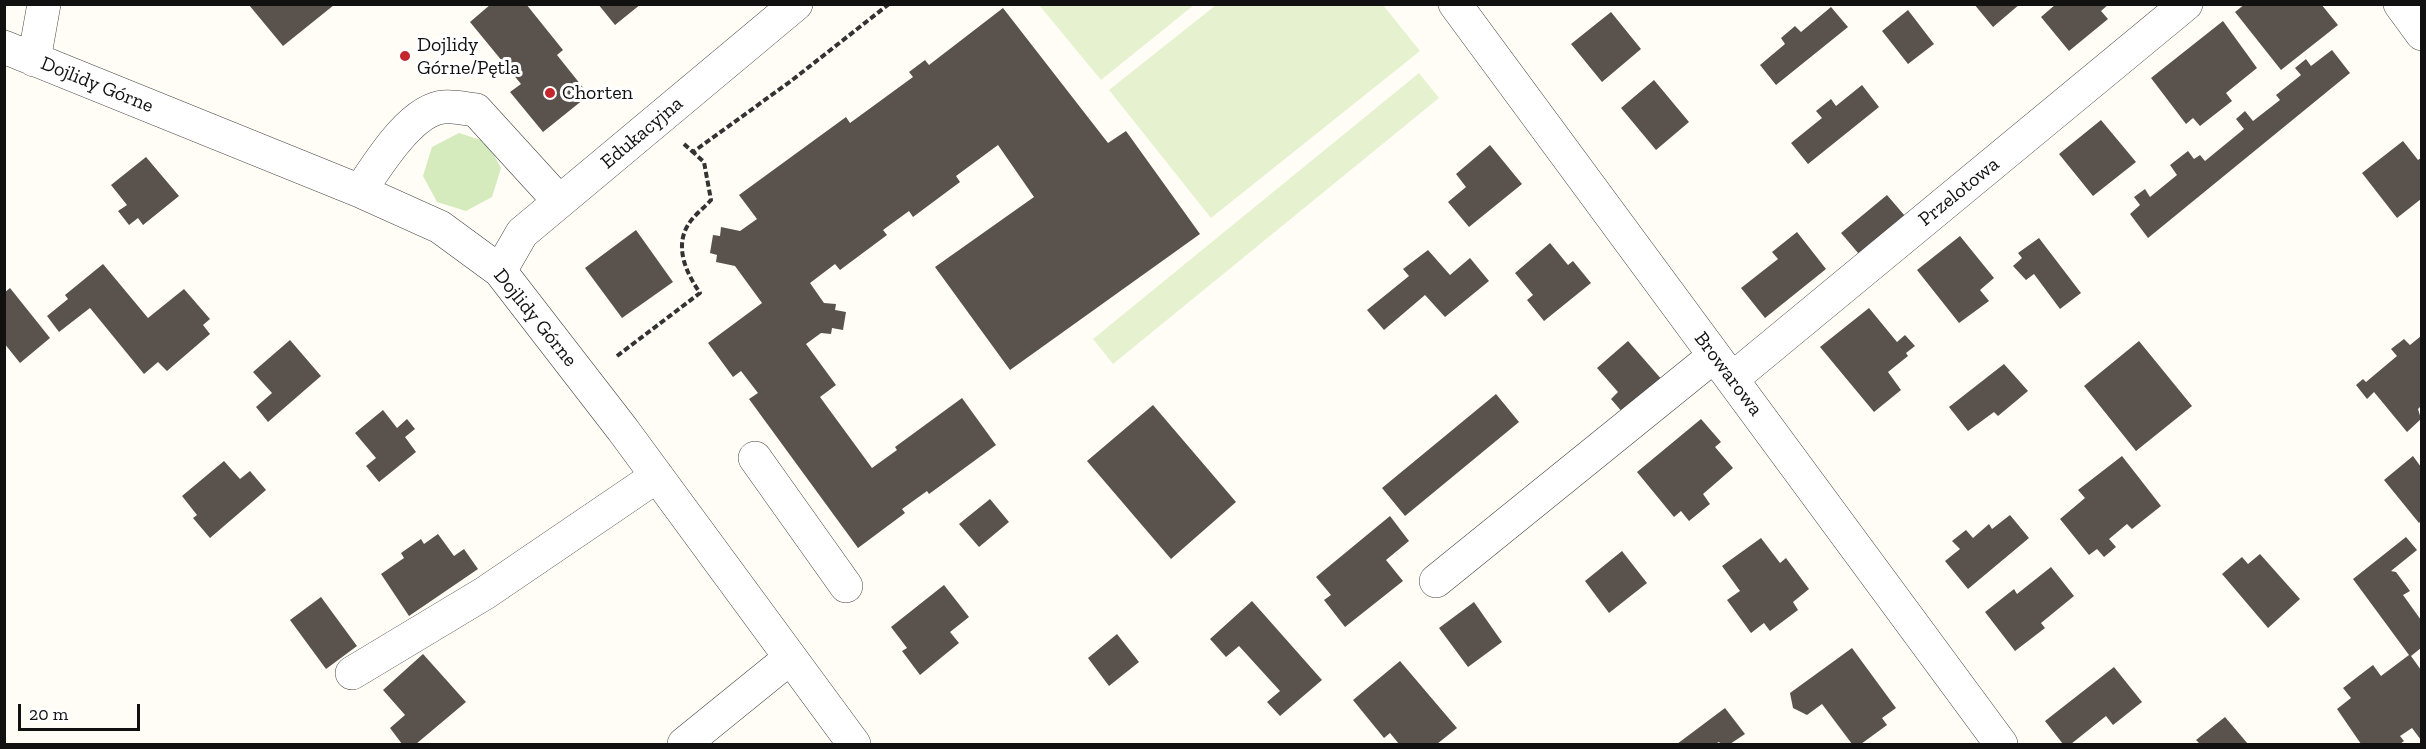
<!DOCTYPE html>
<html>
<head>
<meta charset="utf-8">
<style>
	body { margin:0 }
	#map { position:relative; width:2426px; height:749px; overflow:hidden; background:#fffdf5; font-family:"Zilla Slab",serif }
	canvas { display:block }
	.frame { position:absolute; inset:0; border:6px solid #111; pointer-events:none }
	.scale { position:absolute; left:18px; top:704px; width:122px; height:27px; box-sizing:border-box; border:3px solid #111; border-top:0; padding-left:8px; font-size:18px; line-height:21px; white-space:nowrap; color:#111; -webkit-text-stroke:4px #fff; paint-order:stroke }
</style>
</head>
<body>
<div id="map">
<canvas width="2426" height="749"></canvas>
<div class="frame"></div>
<div class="scale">20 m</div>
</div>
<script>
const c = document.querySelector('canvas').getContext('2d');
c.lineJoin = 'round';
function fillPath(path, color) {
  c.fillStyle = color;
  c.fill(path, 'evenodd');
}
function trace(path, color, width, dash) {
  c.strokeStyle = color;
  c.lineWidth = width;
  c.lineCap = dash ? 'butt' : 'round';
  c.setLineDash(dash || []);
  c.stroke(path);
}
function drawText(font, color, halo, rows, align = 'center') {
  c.font = font + ' "Zilla Slab",serif';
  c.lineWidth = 6;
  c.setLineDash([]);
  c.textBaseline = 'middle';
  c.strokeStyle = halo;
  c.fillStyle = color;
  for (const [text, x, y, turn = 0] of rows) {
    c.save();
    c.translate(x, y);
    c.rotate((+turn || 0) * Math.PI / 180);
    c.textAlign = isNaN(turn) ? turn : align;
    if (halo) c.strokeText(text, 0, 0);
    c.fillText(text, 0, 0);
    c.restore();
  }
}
fillPath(new Path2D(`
	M459,133L487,142L501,168L492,197L466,211L437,202L423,176L432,147Z`), '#d5ebbd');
fillPath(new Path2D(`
	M1039,5H1194L1101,80Z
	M1216,5H1383L1420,51L1211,218L1109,90Z
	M1419,73L1439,98L1113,364L1093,339Z`), '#e6f2cf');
fillPath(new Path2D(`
	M491,4H526L563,50L557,55L589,95L543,132L510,92L521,84L470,22Z
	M598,4H641L615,25Z
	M1974,4H2020L1993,27Z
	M2056,4H2109L2101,11L2108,19L2069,51L2041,17Z
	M2245,4H2321L2338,25L2281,70L2235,12Z
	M249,5H334L283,46Z
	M1831,7L1848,27L1776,85L1760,65L1785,44L1781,38L1795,26L1801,32Z
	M1003,8L1108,143L1126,131L1200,234L1010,370L935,267L1034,197L998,145L956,176L960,182L913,217L909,211L883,230L887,235L840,270L835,264L810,283L824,303L836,304L835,310L846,312L843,330L832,328L831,334L821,333L806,344L836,385L820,397L872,468L897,450L895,447L962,398L996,445L929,494L927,491L902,509L905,513L858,548L749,399L758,393L741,371L733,377L708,343L762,303L735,266L716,262L717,255L710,253L713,235L720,236L721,227L740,231L757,219L739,195L846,117L850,123L913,77L909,72L925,60L929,65Z
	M1908,10L1934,44L1908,64L1882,31Z
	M1611,12L1641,49L1602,82L1571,44Z
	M2223,21L2257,68L2226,93L2232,101L2200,126L2193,118L2186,124L2151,78Z
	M2332,50L2350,73L2148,238L2130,214L2140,205L2134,197L2145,189L2150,197L2177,175L2170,165L2188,151L2194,159L2200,155L2205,161L2244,129L2236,119L2245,111L2253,121L2280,100L2276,95L2301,75L2295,68L2306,59L2311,66Z
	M1654,80L1689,122L1656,150L1621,108Z
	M1862,85L1879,107L1808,164L1791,143L1822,118L1816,111L1831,99L1836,106Z
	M2101,120L2136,162L2093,196L2059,154Z
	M2403,141L2418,160L2421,158V199L2397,218L2362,173Z
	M1490,145L1522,184L1469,227L1448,202L1466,187L1456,174Z
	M146,157L179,196L143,225L138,218L129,225L118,211L127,205L111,185Z
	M1887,195L1905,216L1859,254L1841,233Z
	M636,230L673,282L622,318L585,268Z
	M1797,232L1826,269L1765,318L1741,288L1778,259L1772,252Z
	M1960,236L1994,278L1980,290L1989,301L1959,323L1917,270Z
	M2039,238L2081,293L2060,309L2034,274L2026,280L2013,266L2022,258L2018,253Z
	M1550,243L1568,265L1573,261L1591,283L1544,321L1527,300L1533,295L1515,273Z
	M1428,250L1450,275L1470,258L1489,281L1445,317L1425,295L1384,330L1367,310L1409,276L1403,269Z
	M103,264L148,318L184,289L210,319L203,325L210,334L167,371L158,362L144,374L90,308L59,332L47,316L68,299L65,295Z
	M10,288L50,338L20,363L4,343V293Z
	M1869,308L1897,342L1905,335L1915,346L1906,353L1908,356L1888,372L1901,390L1874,412L1820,347Z
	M2421,336V406L2418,409L2421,419L2407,432L2374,392L2367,399L2356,385L2363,379L2366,382L2397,356L2391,349L2404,339L2410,345Z
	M290,340L321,376L268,422L256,407L272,393L253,372Z
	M1628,341L1663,381L1624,414L1611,399L1618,392L1597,368Z
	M2139,341L2192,406L2136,451L2084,386Z
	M2004,364L2028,391L1998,416L1994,412L1968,431L1949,407Z
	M1496,394L1519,422L1405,516L1382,488Z
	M1153,405L1236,502L1171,559L1087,461Z
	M383,410L397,428L407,419L415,429L405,437L416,452L379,482L366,466L376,458L355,433Z
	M1701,419L1721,442L1715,447L1733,468L1703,494L1710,504L1689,521L1681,511L1674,517L1637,472Z
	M2122,456L2161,506L2132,529L2127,524L2109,539L2116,547L2104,557L2097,549L2089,555L2060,519L2085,498L2078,490Z
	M2413,456L2421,467V521L2419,523L2384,480Z
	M224,461L240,479L250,471L266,490L210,538L193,518L197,515L182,496Z
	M990,499L1009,522L979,547L959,524Z
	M2010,515L2029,538L1968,589L1945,561L1960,549L1952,541L1966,530L1973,538L1989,524L1992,529Z
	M1390,516L1409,541L1386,560L1403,581L1345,627L1324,600L1331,595L1316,577Z
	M438,534L454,556L464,549L478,569L409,616L381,574L404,558L401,553L421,539L424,544Z
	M2406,537L2417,550L2391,571L2396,572L2410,591L2403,595L2421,620V648L2411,656L2421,670V740L2412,728L2400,736L2404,741L2400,744H2361L2337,709L2351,698L2343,688L2373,665L2381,676L2409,655L2353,579Z
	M1761,538L1780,563L1786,558L1809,589L1793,602L1798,610L1770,631L1764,623L1751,633L1727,600L1740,591L1722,566Z
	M1622,551L1647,583L1609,613L1585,581Z
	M2260,554L2300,599L2268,628L2222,574L2242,557L2248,564Z
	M2051,567L2074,596L2041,623L2045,628L2015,651L1985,612L2014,589L2017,594Z
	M944,585L969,617L950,632L959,643L920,675L902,651L907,648L891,627Z
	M321,597L357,646L326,669L290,620Z
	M1252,601L1322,680L1280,716L1267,702L1280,691L1239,646L1226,657L1210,639Z
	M1474,602L1502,642L1468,667L1439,628Z
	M1117,634L1139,662L1109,686L1088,658Z
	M1852,648L1896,708L1882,718L1887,725L1861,744H1852L1822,704L1807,715L1793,708L1790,693Z
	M423,654L466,702L416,744H402L390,728L405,715L383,690Z
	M1400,661L1457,728L1437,744H1399L1390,733L1384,738L1353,700Z
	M2114,667L2142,702L2113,725L2106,716L2071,744H2063L2045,721Z
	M1725,708L1745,734L1730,744H1721L1719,742L1715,744H1677Z
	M2225,717L2248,744H2200L2196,740Z`), '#5a524d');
const minor = new Path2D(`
	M1455,4L2001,744
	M2400,4L2422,34
	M4,47L360,191L440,227L500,271L623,430L854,744
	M34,60L44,4
	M360,191C377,166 411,109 444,107C454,106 466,109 476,110L559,201
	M500,271L522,233L796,4
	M1732,379L2186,4
	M755,458L846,586
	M1436,581L1714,356
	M352,673L485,593L657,476
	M684,744L790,658`);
trace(minor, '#444', 34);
trace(new Path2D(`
	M684,144L693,152L791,81L889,4
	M617,356L700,293C687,274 674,248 688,225C693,216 704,208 711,200L704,162L693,152`), '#333', 4, [6, 3]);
trace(minor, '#fff', 33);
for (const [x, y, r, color] of [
	[405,56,6,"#c4262e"],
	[550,93,6,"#c4262e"]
]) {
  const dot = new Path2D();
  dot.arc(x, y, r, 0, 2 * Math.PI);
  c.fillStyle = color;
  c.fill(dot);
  trace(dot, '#fff', 2);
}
drawText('20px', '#111', '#fff', [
	["Dojlidy",417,45],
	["Górne/Pętla",417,68],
	["Chorten",562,93]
], 'left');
drawText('20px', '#111', '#fff', [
	["Dojlidy Górne",97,85,22],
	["Edukacyjna",642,133,-40],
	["Przelotowa",1959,192,-39],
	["Dojlidy Górne",535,318,51],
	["Browarowa",1728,374,53]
]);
</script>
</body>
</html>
